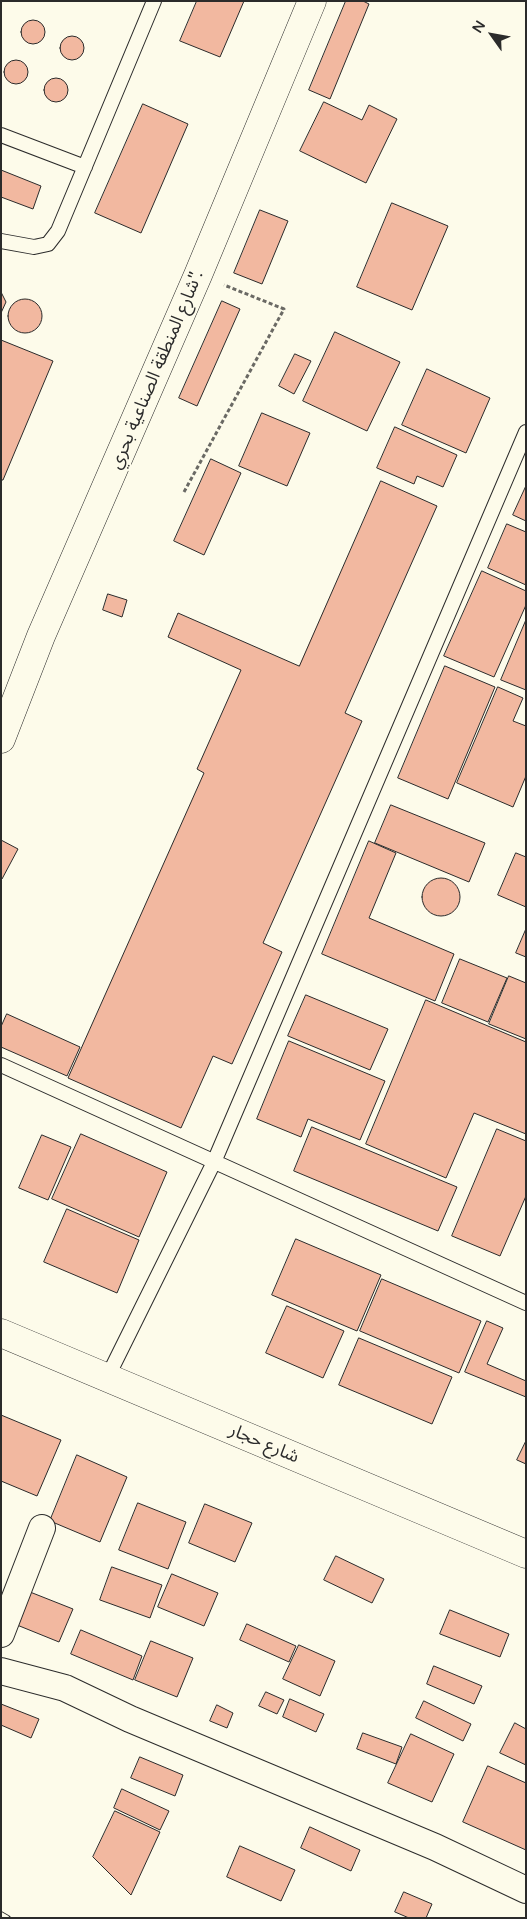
<!DOCTYPE html>
<html>
<head>
<meta charset="utf-8">
<style>
	body { margin:0 }
	#map { position:relative; width:527px; height:1919px; overflow:hidden; background:#fdfbea; font-family:"Varela Round",sans-serif }
	canvas { display:block }
	.frame { position:absolute; inset:0; border:2px solid #2b2b2b; pointer-events:none }
	.north { position:absolute; left:467px; top:10px; width:50px; height:50px; -webkit-text-stroke:4px #fdfbea; paint-order:stroke; rotate:302deg; font-size:14px; font-weight:700; line-height:20px; text-align:center; color:#2b2b2b }
	.north::after { content:''; display:block; margin:auto; width:18px; height:22px; background:#2b2b2b; clip-path:polygon(50% 0,100% 100%,50% 72%,0 100%) }
</style>
</head>
<body>
<div id="map">
<canvas width="527" height="1919"></canvas>
<div class="frame"></div>
<div class="north">N</div>
</div>
<script>
const c = document.querySelector('canvas').getContext('2d');
c.lineJoin = 'round';
function fillPath(path, color) {
  c.fillStyle = color;
  c.fill(path, 'evenodd');
}
function trace(path, color, width, dash) {
  c.strokeStyle = color;
  c.lineWidth = width;
  c.lineCap = dash ? 'butt' : 'round';
  c.setLineDash(dash || []);
  c.stroke(path);
}
function drawText(font, color, halo, rows, align = 'center') {
  c.font = font + ' "Varela Round","Noto Sans Arabic",sans-serif';
  c.lineWidth = 4;
  c.setLineDash([]);
  c.textBaseline = 'middle';
  c.strokeStyle = halo;
  c.fillStyle = color;
  for (const [text, x, y, turn = 0] of rows) {
    c.save();
    c.translate(x, y);
    c.rotate((+turn || 0) * Math.PI / 180);
    c.textAlign = isNaN(turn) ? turn : align;
    if (halo) c.strokeText(text, 0, 0);
    c.fillText(text, 0, 0);
    c.restore();
  }
}
const building = new Path2D(`
	M197,1H244L220,57L180,41Z
	M346,1H363L369,4L330,99L309,90Z
	M21 32a12 12 0 1 1 24 0a12 12 0 1 1-24 0Z
	M60 48a12 12 0 1 1 24 0a12 12 0 1 1-24 0Z
	M4 72a12 12 0 1 1 24 0a12 12 0 1 1-24 0Z
	M44 90a12 12 0 1 1 24 0a12 12 0 1 1-24 0Z
	M324,102L362,120L369,105L397,119L366,183L300,151Z
	M143,104L188,124L141,233L95,213Z
	M1,170L41,186L33,209L1,197Z
	M392,203L448,226L412,310L357,287Z
	M260,210L288,221L262,284L234,273Z
	M1,292L6,302L1,313Z
	M8 316a17 17 0 1 1 34 0a17 17 0 1 1-34 0Z
	M222,301L240,309L197,406L179,398Z
	M335,332L400,362L367,431L303,401Z
	M1,340L53,361L3,480H1Z
	M295,354L311,361L294,394L279,386Z
	M427,369L490,398L466,453L402,425Z
	M262,413L310,433L287,486L239,466Z
	M395,427L457,455L443,487L417,476L414,484L377,468Z
	M211,459L241,473L204,555L174,541Z
	M381,481L437,506L345,713L362,721L263,943L282,952L232,1064L213,1056L181,1128L68,1078L204,773L197,769L241,670L168,637L178,613L299,666Z
	M526,486V521L513,515Z
	M507,524L526,532V585L488,568Z
	M482,571L526,591V605L494,677L444,656Z
	M108,594L127,600L122,617L103,610Z
	M526,620V690L501,680Z
	M445,666L495,687L448,799L398,778Z
	M498,687L523,698L513,721L526,726V776L513,807L457,783Z
	M391,805L485,843L469,882L375,843Z
	M1,840L18,849L2,879H1Z
	M369,841L396,853L369,918L454,954L435,1001L322,954Z
	M516,853L526,857V907L498,895Z
	M422 897a19 19 0 1 1 38 0a19 19 0 1 1-38 0Z
	M526,929V957L516,953Z
	M460,959L507,978L488,1022L442,1003Z
	M509,976L526,983V1039L489,1024Z
	M306,995L388,1029L370,1070L288,1036Z
	M426,1000L526,1042V1134L474,1113L446,1178L366,1144Z
	M7,1014L80,1047L67,1076L1,1047V1027Z
	M289,1041L385,1081L360,1140L308,1119L301,1137L257,1119Z
	M312,1127L457,1187L438,1231L294,1171Z
	M497,1129L526,1141V1196L500,1256L452,1236Z
	M81,1134L167,1172L139,1237L52,1199Z
	M42,1135L71,1147L48,1200L19,1188Z
	M67,1209L139,1240L117,1293L44,1262Z
	M296,1239L381,1275L357,1331L272,1295Z
	M382,1279L481,1321L459,1373L360,1331Z
	M287,1306L344,1331L323,1378L266,1353Z
	M487,1321L503,1328L487,1364L526,1381V1397L465,1372Z
	M359,1338L452,1377L432,1424L339,1385Z
	M1,1415L61,1440L37,1496L1,1481Z
	M526,1441V1464L517,1460Z
	M77,1455L127,1477L100,1542L50,1521Z
	M138,1503L186,1522L168,1569L119,1550Z
	M205,1504L252,1523L235,1562L189,1543Z
	M336,1556L384,1579L372,1603L324,1580Z
	M112,1567L162,1585L150,1618L100,1600Z
	M172,1574L218,1593L204,1626L158,1607Z
	M30,1592L73,1609L59,1642L17,1625Z
	M450,1610L509,1634L500,1657L440,1634Z
	M247,1624L296,1646L289,1662L240,1640Z
	M81,1630L142,1656L133,1680L71,1654Z
	M151,1641L193,1658L177,1697L135,1680Z
	M299,1645L335,1661L320,1696L283,1679Z
	M434,1666L482,1686L474,1704L427,1684Z
	M266,1692L284,1700L277,1714L259,1706Z
	M290,1699L324,1714L316,1732L283,1717Z
	M424,1701L471,1724L463,1741L416,1718Z
	M1,1704L39,1719L31,1738L1,1725Z
	M217,1705L233,1713L227,1728L210,1721Z
	M515,1723L526,1729V1765L500,1753Z
	M363,1733L402,1747L396,1764L357,1749Z
	M411,1734L454,1754L432,1802L388,1783Z
	M140,1757L183,1775L175,1796L131,1778Z
	M488,1766L526,1783V1850L463,1822Z
	M122,1789L169,1811L160,1830L114,1808Z
	M115,1811L160,1832L131,1895L93,1857Z
	M310,1827L360,1850L351,1871L301,1848Z
	M240,1846L295,1870L281,1901L227,1877Z
	M404,1892L432,1904L426,1918H409L395,1912Z`);
fillPath(building, '#f2b8a0');
trace(building, '#2b2b2b', 1);
const lane = new Path2D(`
	M1,135L85,167
	M1,241L34,247L48,244L58,231L154,1
	M1,1065L526,1303
	M107,1378L214,1162L526,432`);
const street = new Path2D(`
	M1,1634L42,1528
	M1,1671L65,1688L130,1719L435,1847L526,1890`);
const secondary = new Path2D(`
	M1,739L41,636L198,275L312,1
	M1,1333L526,1554`);
trace(lane, '#2b2b2b', 16);
trace(street, '#2b2b2b', 28);
trace(secondary, '#2b2b2b', 29);
trace(new Path2D(`
	M184,492L284,309L224,285`), '#6a6964', 3, [4, 2.5]);
trace(lane, '#fdfbea', 14);
trace(street, '#fdfbea', 26);
trace(secondary, '#fdfbea', 28);
const rail = new Path2D(`
	M1,1914L8,1918`);
trace(rail, '#2b2b2b', 5.5);
trace(rail, '#fdfbea', 4, [11]);
drawText('18px', '#2b2b2b', '#fdfbea', [
	["شارع المنطقة الصناعية بحري\".",157,370,-67],
	["شارع حجار",264,1444,23]
]);
</script>
</body>
</html>
